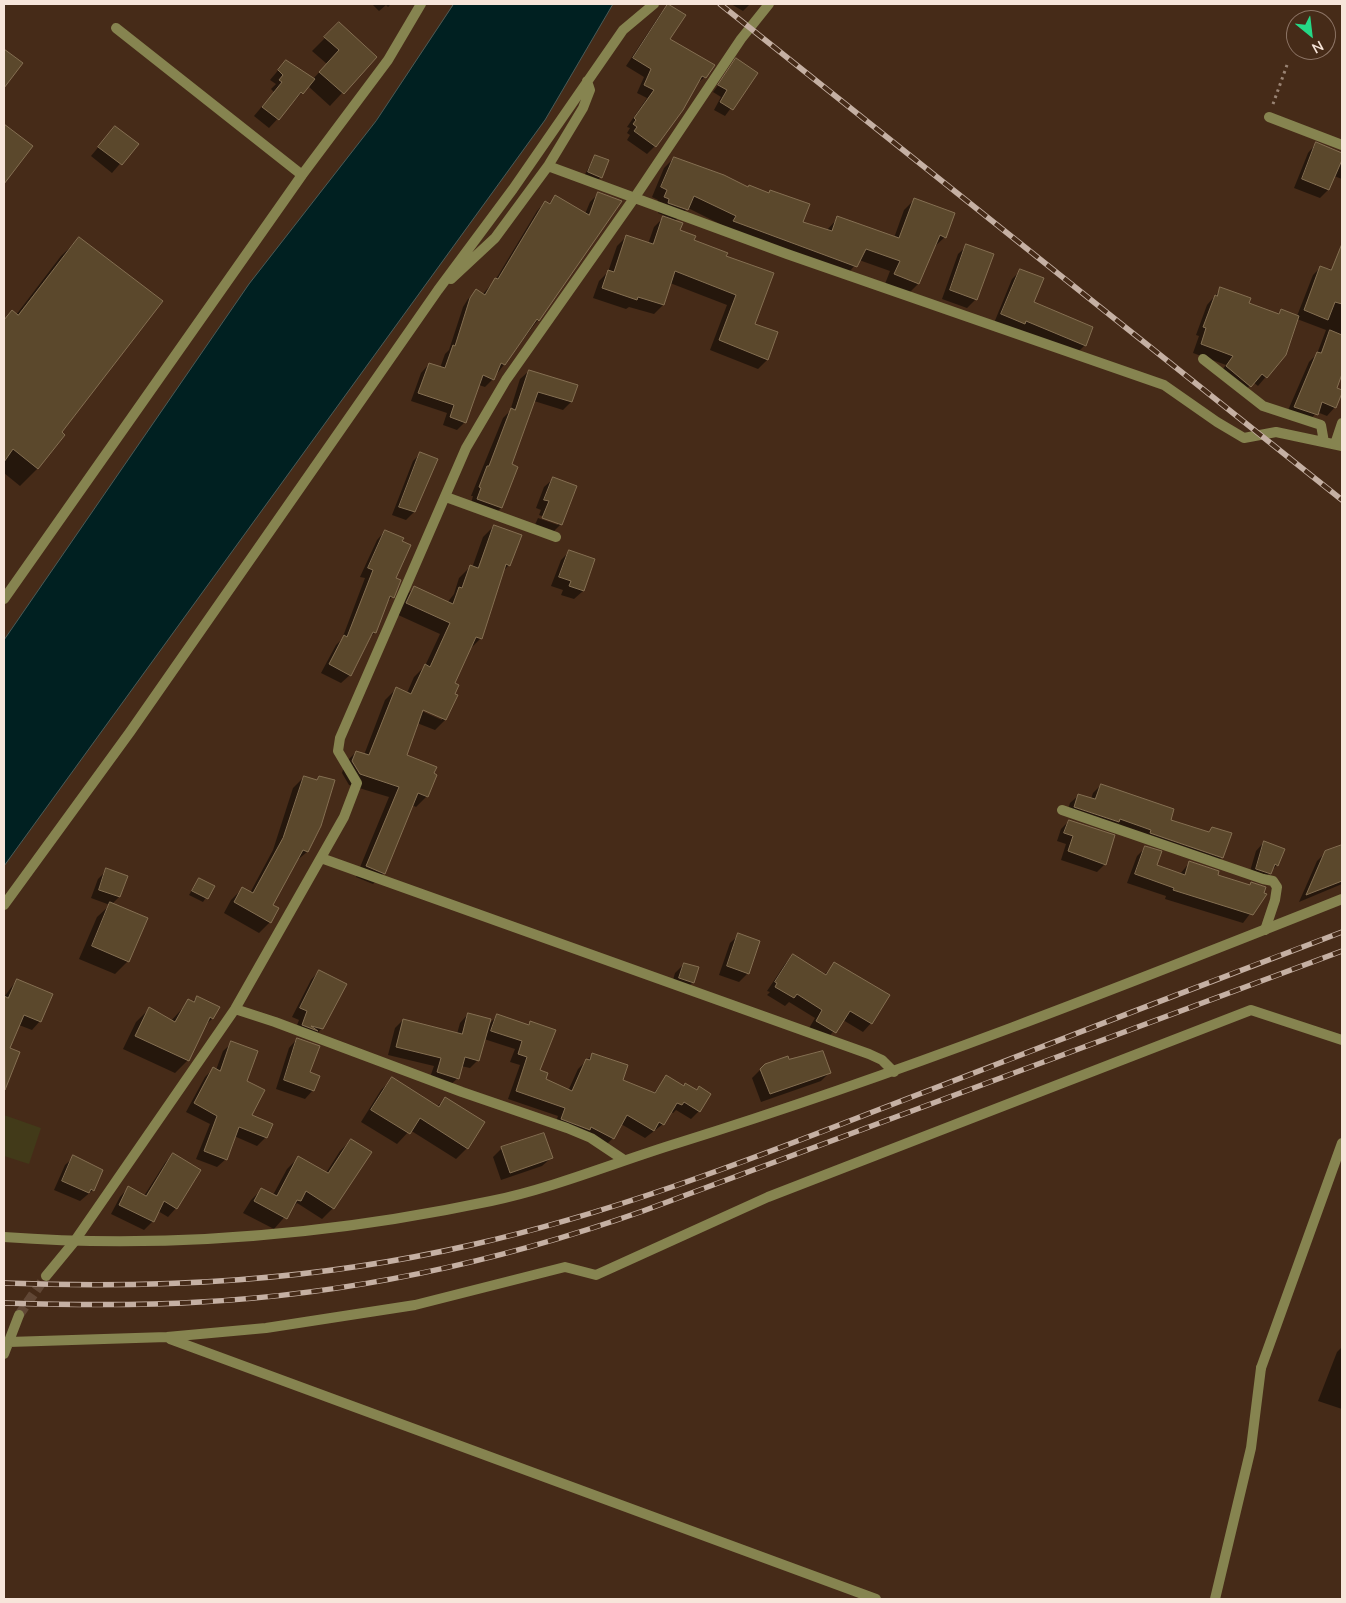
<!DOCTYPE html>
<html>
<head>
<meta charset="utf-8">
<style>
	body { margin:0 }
	#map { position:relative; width:1346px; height:1603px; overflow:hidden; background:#462b18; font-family:Mulish,sans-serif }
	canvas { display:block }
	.frame { position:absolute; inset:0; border:5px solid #f7e5da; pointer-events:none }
	.north { position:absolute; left:1286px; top:10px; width:50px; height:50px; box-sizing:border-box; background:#462b18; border:1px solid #8d7566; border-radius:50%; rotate:151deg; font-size:14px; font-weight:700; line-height:20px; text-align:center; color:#f7e5da }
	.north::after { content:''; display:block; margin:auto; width:18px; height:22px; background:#25d886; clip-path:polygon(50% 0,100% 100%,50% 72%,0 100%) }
</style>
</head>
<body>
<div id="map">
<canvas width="1346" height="1603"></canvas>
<div class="frame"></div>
<div class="north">N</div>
</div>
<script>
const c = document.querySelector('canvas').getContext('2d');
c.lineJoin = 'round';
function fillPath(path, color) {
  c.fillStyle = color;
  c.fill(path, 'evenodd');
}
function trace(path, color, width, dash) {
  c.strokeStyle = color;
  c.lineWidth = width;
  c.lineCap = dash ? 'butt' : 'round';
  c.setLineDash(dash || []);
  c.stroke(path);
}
fillPath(new Path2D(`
	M4,1115L41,1128L29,1164L4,1156Z`), '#423a19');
const water = new Path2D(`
	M454,4H613L545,120L4,866V640L249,284L376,121Z`);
fillPath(water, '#002021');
trace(water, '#4a5b58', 1);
fillPath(new Path2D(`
	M372,4H391L388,7L386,5L379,11Z
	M731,4H750L743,11Z
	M669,6L668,40L705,77L696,84L655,146L647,154L627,140L630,135L627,133L630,128L627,127L647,98L637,93L644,77L626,66L661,13Z
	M339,24L375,57L330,106L308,86L269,128L254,116L274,92L271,89L276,84L270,80L286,61L313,79L327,64L312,51Z
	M737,60L757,73L725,116L714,110L721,97L713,92Z
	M4,126L31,147L4,182Z
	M115,127L137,144L112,173L91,156Z
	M1316,144L1341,154L1342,149V179L1334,176L1328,190L1320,198L1294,188L1308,153Z
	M595,156L601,177L597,181L584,176Z
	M674,158L747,188L768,194L770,191L802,222L826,231L838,218L894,238L904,210L914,200L945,237L934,247L918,284L908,294L885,284L890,271L859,260L846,276L726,227L688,208L675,221L679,231L725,257L754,325L777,333L767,360L758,369L710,350L727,305L670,283L663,305L654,314L629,307L626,309L593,298L599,281L608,272L617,246L626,237L648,244L654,227L665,216L658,213L660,210L655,207L658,200L652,197L664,168Z
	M598,194L620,202L538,320L493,379L485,387L479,385L465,422L457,430L443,425L447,413L411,401L421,373L429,364L440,368L445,354L449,350L463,307L468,299L476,291L482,295L496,279L537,211L545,202L548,204L556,197L585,214L590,202Z
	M79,239L60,432L38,468L20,486L4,473V320L12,312L16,315L61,256Z
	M967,246L976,299L967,308L942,299L958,254Z
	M1321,267L1342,271V371L1335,389V407L1327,416L1317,412L1308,422L1286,415L1309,362L1317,354L1326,330L1297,319L1285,354L1258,386L1253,382L1242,394L1218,375L1226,365L1193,353L1199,336L1196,335L1207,305L1221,289L1247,304L1277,314L1281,311L1297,316L1313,275Z
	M1021,270L1032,303L1085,345L1076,354L994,323L1012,279Z
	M529,371L571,402L563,410L534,401L510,465L501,508L493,516L470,507L473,496H471L503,418L510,411L520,379Z
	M421,453L414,512L406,520L392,515L413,461Z
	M553,479L561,524L552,533L534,527L538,518L558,525V522L539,515L541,510L536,508L544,487Z
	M494,526L509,565L502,572L480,639L469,650L454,684L445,720L435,730L417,723L406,755L427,796L416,807L412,805L384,873L373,884L356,877L389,797L349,785L342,773L345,763L356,752L364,755L385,700L396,689L407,693L414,677L425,666L440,634L396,614L403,598L414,588L447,603L454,594L459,578L470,567L472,568L483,537ZM418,706L442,717V720L417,709Z
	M385,531L394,579L392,597L386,603L375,632L368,640L350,675L341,683L321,673L336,645L342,639L365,578L360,577L377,540Z
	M569,552L593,560L583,591L574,599L561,595L563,590L551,586L561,560Z
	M304,777L316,781L319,777L320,826L307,852L295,862L271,905L270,922L259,933L224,913L231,900L242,889L250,893L273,850L293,788Z
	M1101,785L1169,821L1207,833L1212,828L1222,857L1214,866L1066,815L1070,803L1079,795L1091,799L1093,793Z
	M1069,821L1105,864L1097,872L1061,860L1066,844L1057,841L1061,829Z
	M1264,842L1277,865L1261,882L1248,878L1256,851Z
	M1146,847L1155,866L1180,874L1190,862L1216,876L1249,886L1251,884L1265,894L1243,923L1165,899L1166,896L1127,883L1137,856Z
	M1339,847L1342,856V884L1299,902L1317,861L1326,852Z
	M107,870L119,897L112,904L128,961L115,974L79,959L97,917L110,905L91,898L98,879Z
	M199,879L213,887L203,902L189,895Z
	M739,935L748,973L739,982L719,975L730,943Z
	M793,955L824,975L835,964L871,1023L863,1032L843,1020L826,1040L808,1030L815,1018L789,1002L785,1006L767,995L770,992L767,991L785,964Z
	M684,964L693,982L684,991L671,987L675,973Z
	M319,971L322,1028L314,1037L294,1033L299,1020L292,1017L311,980Z
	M17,980L40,1021L32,1030L19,1025L8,1049L12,1068L4,1076V997Z
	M197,997L212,1019L203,1027L188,1060L175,1073L123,1049L136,1022L149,1009L171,1021L189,1001L192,1002Z
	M468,1014L488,1025L497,1016L527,1026L530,1022L539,1071L545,1080L568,1091L578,1069L593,1054L621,1081L653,1094L666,1077L696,1091L699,1088V1111L691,1119L676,1110L673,1113L670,1111L663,1124L645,1138L621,1124L613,1138L605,1146L554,1127L558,1116L508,1099L520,1065L510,1062L515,1049L484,1039L478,1060L470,1068L461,1066L458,1078L449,1086L429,1080L434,1066L388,1055L395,1028L403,1020L457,1034L460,1023Z
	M297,1039L313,1090L305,1099L276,1089L289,1048Z
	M232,1043L245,1081L250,1116L266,1137L257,1146L234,1136L226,1159L217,1167L196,1159L210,1124L186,1112L205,1077L213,1069L216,1070L223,1051Z
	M788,1060L829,1073L821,1081L761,1102L752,1078L765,1065Z
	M392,1079L437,1107L445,1098L467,1148L456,1159L410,1130L397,1144L361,1122L381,1090Z
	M351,1140L333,1208L322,1219L297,1203L274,1229L243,1213L251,1200L262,1189L273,1195L287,1169L298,1158L326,1173L340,1151Z
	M502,1148L551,1158L542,1166L501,1180L493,1157Z
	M173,1154L176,1208L168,1217L158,1211L153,1221L144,1230L111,1214L120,1197L128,1188L144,1196L165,1163Z
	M74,1157L95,1166L93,1190L80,1201L54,1190L65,1165Z
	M1342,1347V1409L1318,1401L1337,1352Z`), '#0007');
const building = new Path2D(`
	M668,4L686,15L670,39L715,65L706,78L702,76L683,110L656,147L634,131L637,127L633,124L636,120L634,118L654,90L644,85L651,69L633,58Z
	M339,22L377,57L344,94L319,72L339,50L324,37Z
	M4,49L23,63L4,88Z
	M736,58L758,73L733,110L720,102L727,90L718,85Z
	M286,60L315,79L303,94L301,92L279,120L262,107L282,82L279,80L283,75L278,70Z
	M4,124L33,146L4,184Z
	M115,126L139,144L122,165L98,147Z
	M1316,142L1342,153V160L1329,190L1302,179Z
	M595,155L609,160L602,178L588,172Z
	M674,157L724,175L748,187L749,185L769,193L770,190L810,204L803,222L832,231L837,216L899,238L914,198L955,213L946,238L940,235L919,284L894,274L900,261L866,249L857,267L733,221L736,216L694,196L688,210L668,203L669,199L664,197L667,190L661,187Z
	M598,192L622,201L541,318L539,321L537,319L505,365L501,363L494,380L483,375L466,423L450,417L454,405L418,393L429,363L445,368L453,345L455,346L470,298L476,289L485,295L495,278L498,279L545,201L550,204L555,195L589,215Z
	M663,216L683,223L680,230L696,236L694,240L728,253L726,256L774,273L755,324L778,332L768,360L719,340L736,295L675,271L664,305L638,297L637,300L602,288L608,270L614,272L626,235L653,244Z
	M79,237L163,301L62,432L65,435L38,469L13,449L4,462V320L12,310L18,315Z
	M966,244L994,254L977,300L950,290Z
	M1342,244V304L1335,302L1328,320L1304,310L1320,266L1331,270Z
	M1020,269L1044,278L1034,302L1093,327L1086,346L1026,321L1025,324L1001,314Z
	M1220,287L1251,298L1249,303L1279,314L1281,309L1299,316L1286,355L1267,378L1262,374L1251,387L1226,366L1233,356L1201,344L1206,328L1203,327L1215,295L1217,296Z
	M1330,330L1342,335V374L1337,388L1342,390V393L1336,408L1322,402L1318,415L1294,407L1317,352L1321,353Z
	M529,370L578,385L572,402L538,392L512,464L518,467L502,508L477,499L481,488L479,487L487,466H489L511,408L515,410Z
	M420,452L438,459L415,512L399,507Z
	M553,477L577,486L562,525L542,518L549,501L544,500Z
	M494,525L522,535L510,566L506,564L482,639L476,637L455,683L459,685L455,694L458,695L446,720L423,710L407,755L437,767L434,773L437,775L428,797L418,793L385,874L366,866L399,787L360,774L352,761L356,751L369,755L396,687L411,694L425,664L430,667L450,623L406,603L414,586L453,604L459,587L462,588L470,565L478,568Z
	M385,530L404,538L402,541L411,545L396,578L401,580L394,598L390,596L376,633L373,632L351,676L329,664L344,635L347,637L373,570L368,568Z
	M569,550L595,559L584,591L569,586L571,581L559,577Z
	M304,776L317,780L319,776L335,780L321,826L308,852L303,850L273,905L279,908L271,923L234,902L242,887L253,893L283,838Z
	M1101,784L1174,809L1171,820L1209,832L1212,827L1232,833L1223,858L1150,833L1151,830L1120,819L1119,822L1074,807L1078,794L1095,799Z
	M1069,820L1115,835L1106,865L1068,851L1073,836L1064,833Z
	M1264,841L1285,849L1278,866L1275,864L1271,874L1256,869Z
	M1342,845V881L1306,895L1325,851Z
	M1145,846L1162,851L1157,865L1185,875L1189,861L1219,871L1218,875L1250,885L1251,882L1266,887L1264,893L1267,894L1253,915L1173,890L1174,888L1135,874Z
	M106,868L128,876L120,897L99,890Z
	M199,878L215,886L208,899L192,891Z
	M110,902L148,918L129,962L92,946Z
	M738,933L760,941L749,974L727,966Z
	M793,954L826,975L834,962L890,995L872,1024L850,1011L836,1033L816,1021L822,1010L797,994L794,998L775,987L777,983L775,982Z
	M684,963L699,967L694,983L679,978Z
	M319,970L347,984L323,1029L311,1026L318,1031L302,1025L307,1011L300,1008Z
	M17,979L53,994L41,1022L24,1015L10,1048L20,1052L5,1090L4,996L8,998Z
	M197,996L220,1007L213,1019L210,1017L189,1061L135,1036L149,1007L175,1022L188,999L194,1002Z
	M468,1013L491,1019L479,1061L465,1057L459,1079L437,1072L441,1058L396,1047L403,1019L462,1034Z
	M497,1014L529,1025L530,1021L556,1030L540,1070L548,1073L546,1079L572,1091L586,1059L590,1060L592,1053L628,1065L623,1080L655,1093L666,1075L684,1086L685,1083L697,1090L699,1086L711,1094L700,1112L684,1102L682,1105L677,1103L664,1125L659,1122L654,1131L627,1115L614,1139L591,1127L590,1130L561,1119L565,1108L516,1091L527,1057L518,1054L522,1041L491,1031Z
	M297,1038L320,1046L310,1072L320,1076L314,1091L284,1080Z
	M231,1041L258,1051L247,1081L265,1090L252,1115L273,1124L267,1138L239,1127L227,1160L204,1151L217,1116L194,1103L213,1067L220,1071Z
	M823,1051L831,1073L770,1094L760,1069L765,1064L788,1056L789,1059Z
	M392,1077L439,1107L445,1097L485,1122L468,1149L420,1118L410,1134L371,1110Z
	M544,1133L553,1158L510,1173L501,1147Z
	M351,1139L372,1152L334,1209L306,1191L301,1201L297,1200L287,1219L254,1201L261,1188L277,1196L298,1156L328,1173Z
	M173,1153L201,1170L177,1209L164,1201L154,1222L119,1205L128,1186L146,1196Z
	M73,1155L103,1170L94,1191L91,1189L89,1193L62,1181Z`);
fillPath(building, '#5b482c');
trace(building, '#846f52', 1);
trace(new Path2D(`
	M19,1315L46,1276`), '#614735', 10, [10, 5]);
trace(new Path2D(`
	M1273,104L1287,65`), '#9a8474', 3, [2.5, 4]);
trace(new Path2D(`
	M1261,1368L1342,1143`), '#868450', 10);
trace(new Path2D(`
	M116,28L302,175
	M1269,117L1342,145
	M548,166L787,254L1164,385L1217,422L1244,438L1276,432L1342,446
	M451,279L495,238L548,166L583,108L590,90L587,81
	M1203,359L1263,406L1321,425L1324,442
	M1335,444L1342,423
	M446,497L556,537
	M4,599L302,175L388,60L421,4
	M1062,810L1263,879L1273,881L1277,887L1275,900L1265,930
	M321,858L869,1054L882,1060L894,1072
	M4,905L130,732L438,290L513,189L623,30L654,4
	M235,1009L275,1022L462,1092L567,1128L591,1138L624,1160
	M46,1276L74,1242L235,1009L344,817L357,783L338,751L340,738L466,448L506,380L635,197L741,39L769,4
	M170,1339L876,1599
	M9,1342L167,1337L266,1328L415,1305L565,1267L596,1275L768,1197L1251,1010L1342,1040
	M4,1354L19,1315
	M1215,1599L1251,1448L1261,1368`), '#868450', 10);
trace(new Path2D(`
	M4,1237C168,1249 330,1235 491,1201C554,1188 616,1162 678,1143C903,1073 1123,986 1342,899`), '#868450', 10);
const rail = new Path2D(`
	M720,4L1342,500
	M4,1283C164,1289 314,1281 471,1245C609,1214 739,1164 870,1113C1028,1053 1184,991 1342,932
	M4,1303C69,1305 135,1306 200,1302C351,1294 501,1261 643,1211L1342,951`);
trace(rail, '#c5b0a3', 5.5);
trace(rail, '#462b18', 4, [11]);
</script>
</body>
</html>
